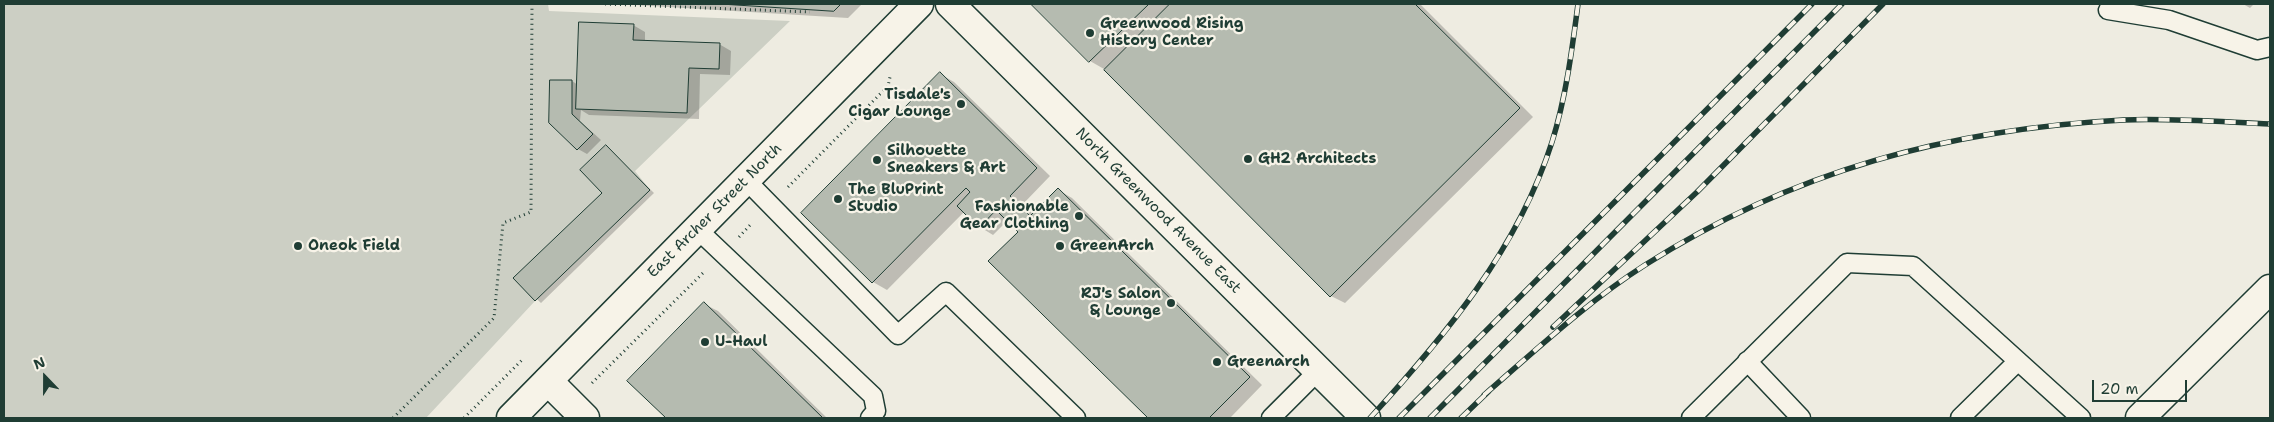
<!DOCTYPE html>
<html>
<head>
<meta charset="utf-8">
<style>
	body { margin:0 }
	#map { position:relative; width:2274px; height:422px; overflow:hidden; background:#eeece1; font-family:"Shantell Sans",sans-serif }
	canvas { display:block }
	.frame { position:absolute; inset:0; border:5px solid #1f3d34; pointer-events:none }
	.north { position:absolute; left:20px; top:352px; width:50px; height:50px; -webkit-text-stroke:4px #f7f3e8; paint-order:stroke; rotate:338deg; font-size:14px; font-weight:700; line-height:20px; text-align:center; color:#1f3d34 }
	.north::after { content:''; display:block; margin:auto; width:18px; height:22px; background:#1f3d34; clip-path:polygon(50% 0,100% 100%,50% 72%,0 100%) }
	.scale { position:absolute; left:2092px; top:380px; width:95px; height:22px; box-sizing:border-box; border:2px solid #1f3d34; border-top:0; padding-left:6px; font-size:15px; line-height:18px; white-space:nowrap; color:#1f3d34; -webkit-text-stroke:4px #f7f3e8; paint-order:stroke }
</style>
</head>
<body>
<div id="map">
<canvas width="2274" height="422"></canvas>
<div class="frame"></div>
<div class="north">N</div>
<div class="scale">20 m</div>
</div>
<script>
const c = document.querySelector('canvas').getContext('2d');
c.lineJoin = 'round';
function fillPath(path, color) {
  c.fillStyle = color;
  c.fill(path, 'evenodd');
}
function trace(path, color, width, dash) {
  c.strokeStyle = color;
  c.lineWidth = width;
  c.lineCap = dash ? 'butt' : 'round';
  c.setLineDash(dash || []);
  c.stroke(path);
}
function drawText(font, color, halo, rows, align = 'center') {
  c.font = font + ' "Shantell Sans",sans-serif';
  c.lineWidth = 4.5;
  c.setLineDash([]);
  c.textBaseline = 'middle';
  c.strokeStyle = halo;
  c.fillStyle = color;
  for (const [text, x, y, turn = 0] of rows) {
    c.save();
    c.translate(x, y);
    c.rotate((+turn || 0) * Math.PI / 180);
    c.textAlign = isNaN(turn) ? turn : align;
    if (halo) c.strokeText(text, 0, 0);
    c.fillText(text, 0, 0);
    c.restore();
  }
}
fillPath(new Path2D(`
	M4,4H548L549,11L790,21L635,171L650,190L535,301L426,418H4Z`), '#cccfc4');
fillPath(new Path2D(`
	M619,4H862L848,18Z
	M1033,4H1420L1533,117L1345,303L1331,296L1104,69L1090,61Z
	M2243,4H2254L2250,8Z
	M633,25L645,32V41L719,44L731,51L730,75L700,74L699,119L589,115L581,110L580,121L601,140L587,154L578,149L550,122L572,81L578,85Z
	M940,74L954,82L1050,176L1023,204L1033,214L1058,190L1072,198L1262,385L1230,418H1150L990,261L1020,232L1008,220L993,235L980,227L964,212L887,290L873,282L803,213Z
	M606,146L654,193L541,303L515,278L603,193Z
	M704,304L718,311L827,418H668L629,381Z`), '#0003');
const building = new Path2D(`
	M721,4H841L834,11Z
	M1031,4H1149L1089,62Z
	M1170,4H1415L1520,108L1330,297L1104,70Z
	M579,22L634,24L633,40L720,43L719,69L689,68L687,113L576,109Z
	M940,72L1037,168L1010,196L1030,216L1058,188L1250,377L1209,418H1148L988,261L1018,232L996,210L979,228L957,206L970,192L966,188L872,283L801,213Z
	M550,80H572V114L593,134L577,150L549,123Z
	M606,145L650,190L535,301L513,278L602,193L580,170Z
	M704,302L823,418H666L627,381Z`);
fillPath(building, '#b5bbb0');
trace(building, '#1f3d34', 1);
const lane = new Path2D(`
	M2108,10L2169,20L2257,50L2270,47
	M746,180L898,335L946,292L1076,418
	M697,229L873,396L876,411L870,418
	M1747,361L1801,418
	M1271,418L1318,371
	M1691,418L1847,263L1913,266L2081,418
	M1960,418L2018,361`);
const street = new Path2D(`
	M548,381L585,418`);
const secondary = new Path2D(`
	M950,4L1366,418
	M511,418L919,4`);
const primary = new Path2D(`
	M2140,418L2270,289`);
trace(lane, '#1f3d34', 21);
trace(street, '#1f3d34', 31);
trace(secondary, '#1f3d34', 31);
trace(primary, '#1f3d34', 31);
trace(new Path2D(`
	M605,4L810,12
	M788,187L888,86L890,77
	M739,237L752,223
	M592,383L705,271
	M393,418L494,318L503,223L531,212L532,4
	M464,418L524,358`), '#1f3d34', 3, [1, 4]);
trace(lane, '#f7f3e8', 18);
trace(street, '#f7f3e8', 28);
trace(secondary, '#f7f3e8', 28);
trace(primary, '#f7f3e8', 28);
const rail = new Path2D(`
	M1553,327L1697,192L1883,4
	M1484,395C1536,350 1587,302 1645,265C1793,171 1949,129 2123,120C2172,118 2222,122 2270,124
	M1370,418C1445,336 1518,249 1552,142C1566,97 1572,50 1578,4
	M1399,418L1812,4
	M1430,418L1842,4
	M1461,418L1489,391`);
trace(rail, '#1f3d34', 5.5);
trace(rail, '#f7f3e8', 4, [11]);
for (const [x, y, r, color] of [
	[1090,33,5,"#1f3d34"],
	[961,104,5,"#1f3d34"],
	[1248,159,5,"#1f3d34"],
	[877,160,5,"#1f3d34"],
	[838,199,5,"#1f3d34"],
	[1079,216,5,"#1f3d34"],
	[298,246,5,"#1f3d34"],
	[1060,246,5,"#1f3d34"],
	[1171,303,5,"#1f3d34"],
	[705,342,5,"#1f3d34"],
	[1217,362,5,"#1f3d34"]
]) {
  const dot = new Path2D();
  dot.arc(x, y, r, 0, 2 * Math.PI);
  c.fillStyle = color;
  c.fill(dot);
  trace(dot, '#f7f3e8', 2);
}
drawText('bold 15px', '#1f3d34', '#f7f3e8', [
	["Greenwood Rising",1100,24],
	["History Center",1100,41],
	["Tisdale's",951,95,"right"],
	["Cigar Lounge",951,112,"right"],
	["Silhouette",887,151],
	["Sneakers & Art",887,168],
	["GH2 Architects",1258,159],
	["The BluPrint",848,190],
	["Studio",848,207],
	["Fashionable",1069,207,"right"],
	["Gear Clothing",1069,224,"right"],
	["Oneok Field",308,246],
	["GreenArch",1070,246],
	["RJ's Salon",1161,294,"right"],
	["& Lounge",1161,311,"right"],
	["U-Haul",715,342],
	["Greenarch",1227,362]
], 'left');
drawText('15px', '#1f3d34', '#f7f3e8', [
	["East Archer Street North",715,211,-45],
	["North Greenwood Avenue East",1158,211,45]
]);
</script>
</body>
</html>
